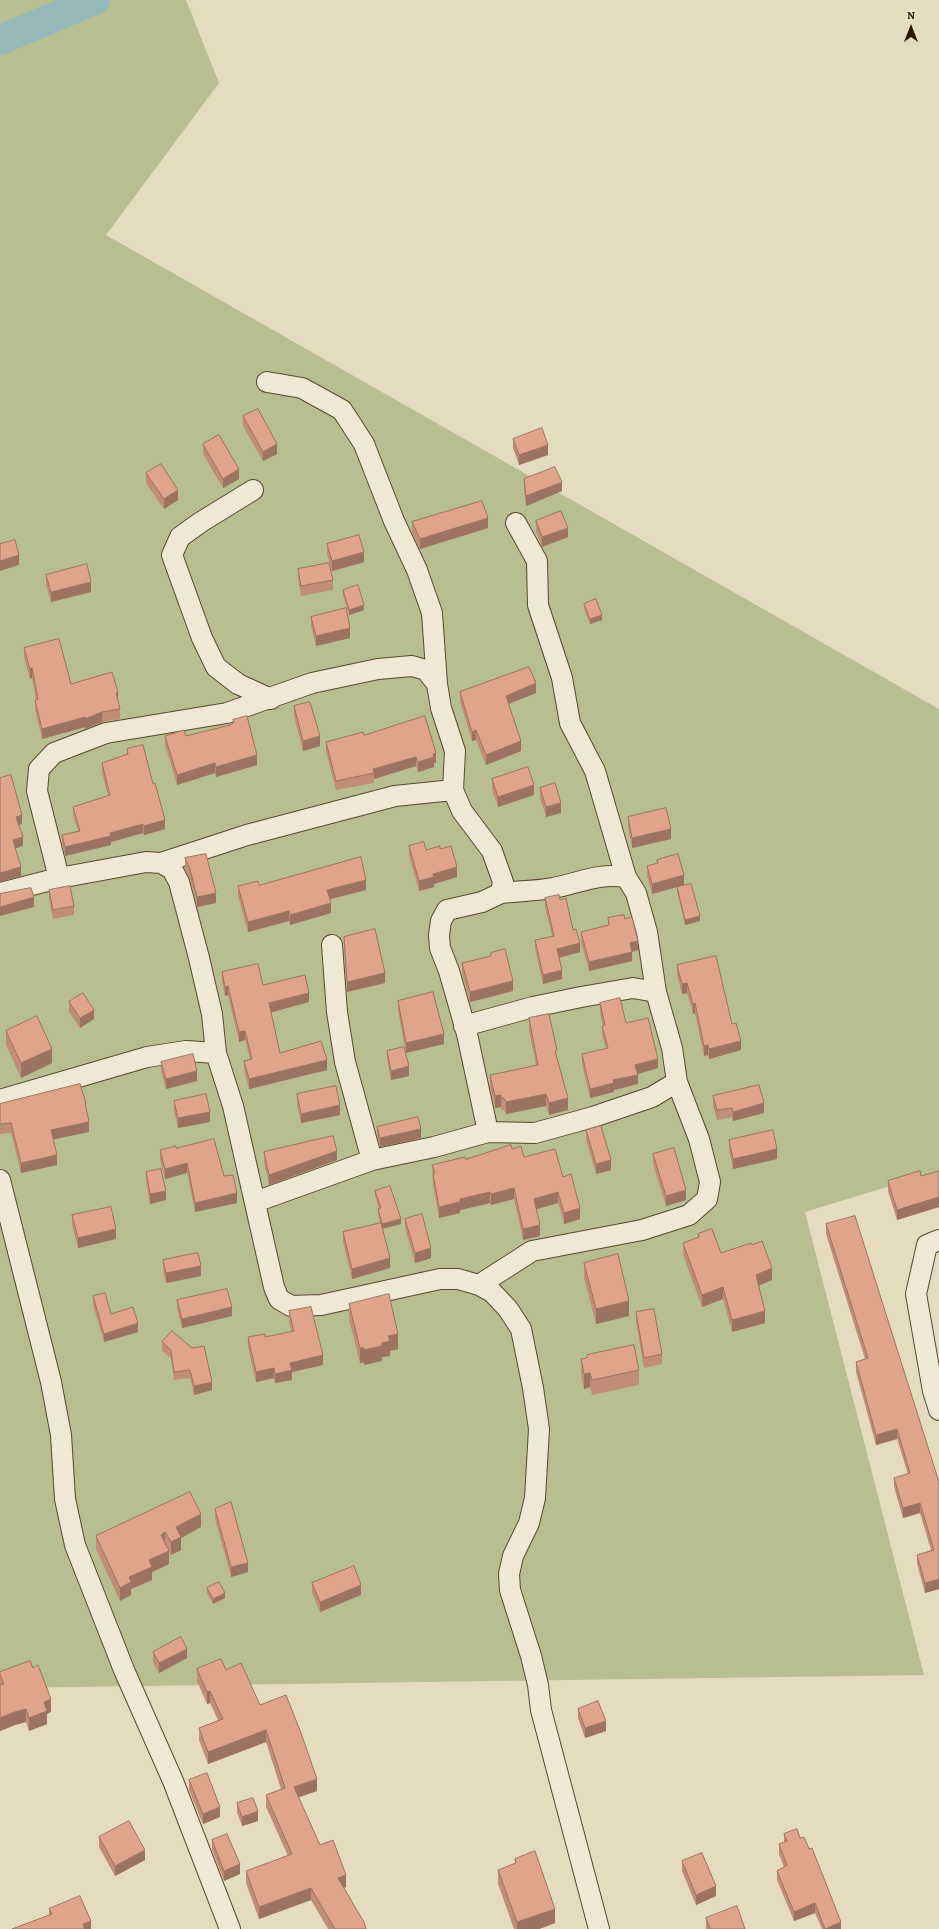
<!DOCTYPE html>
<html>
<head>
<meta charset="utf-8">
<style>
	body { margin:0 }
	#map { position:relative; width:939px; height:1929px; overflow:hidden; background:#e5dbbf; font-family:Alegreya,serif }
	canvas { display:block }
	.north { position:absolute; left:891px; top:8px; width:40px; height:40px; -webkit-text-stroke:3px #eee8d5; paint-order:stroke; rotate:0deg; font-size:11px; font-weight:700; line-height:16px; text-align:center; color:#2d1400 }
	.north::after { content:''; display:block; margin:auto; width:14px; height:18px; background:#2d1400; clip-path:polygon(50% 0,100% 100%,50% 72%,0 100%) }
</style>
</head>
<body>
<div id="map">
<canvas width="939" height="1929"></canvas>
<div class="north">N</div>
</div>
<script>
const c = document.querySelector('canvas').getContext('2d');
c.lineJoin = 'round';
function fillPath(path, color) {
  c.fillStyle = color;
  c.fill(path, 'evenodd');
}
function trace(path, color, width, dash) {
  c.strokeStyle = color;
  c.lineWidth = width;
  c.lineCap = dash ? 'butt' : 'round';
  c.setLineDash(dash || []);
  c.stroke(path);
}
fillPath(new Path2D(`
	M0,0H186L219,83L106,235L939,709V1171L805,1212L924,1675L0,1688Z`), '#b7bf90');
trace(new Path2D(`
	M0,40L95,0`), '#98b9b9', 30);
const minor = new Path2D(`
	M267,382L302,388L342,410L364,444L394,521L417,570L432,613L437,684
	M253,490L201,522L180,537L172,555L202,638L216,667L238,684L271,699
	M516,523L537,561L538,605L562,678L570,723L595,771L626,877
	M161,863L247,835L395,796L453,790
	M59,878L37,791L39,769L54,753L106,733L227,713L312,683L378,669L412,666L426,670L437,684L441,708L455,751L453,790L462,811L492,851L503,882L501,893L482,902L447,910L441,921L439,935L440,948L449,971L467,1034L488,1132
	M0,893L59,878L146,862L161,863L172,869L179,882L199,958L212,1014L216,1053L233,1106L274,1287L279,1299L291,1306L321,1305L440,1279H458L479,1285L492,1292L508,1309L521,1329L533,1388L539,1429L535,1498L529,1523L513,1556L509,1574L510,1590L531,1656L538,1685L541,1710L599,1929
	M332,945L337,1012L345,1062L372,1160
	M464,1026L533,1007L581,997L633,988L656,992
	M0,1100L147,1057L186,1051L216,1053
	M0,1180L51,1382L61,1435L65,1499L75,1545L124,1670L173,1781L230,1929
	M255,1202L372,1160L434,1147L488,1132L535,1133L593,1117L652,1097L677,1082
	M939,1240L927,1245L916,1294L933,1391L939,1410
	M479,1285L532,1251L642,1230L689,1215L707,1199L710,1182L699,1139L677,1082L672,1048L656,992L647,932L636,893L626,877C595,873 581,883 553,888C536,891 518,891 501,893`);
trace(minor, '#5b4630', 22);
trace(minor, '#eee8d5', 20);
fillPath(new Path2D(`
	M243,416L277,454L263,461L243,426Z
	M513,439L548,455L519,465L513,448Z
	M203,444L239,479L223,488L203,454Z
	M146,473L178,500L164,509L146,483Z
	M524,479L562,491L526,506L524,489Z
	M536,521L568,537L542,547L536,531Z
	M412,522L488,528L420,549L412,532Z
	M327,544L364,562L332,571L327,554Z
	M298,569L333,580V590L301,596L298,579Z
	M46,575L91,592L51,602L46,585Z
	M343,590L364,610L349,615L343,595Z
	M584,604L602,620L590,624L584,609Z
	M311,617L350,638L316,646L311,626Z
	M24,648L71,684L118,702L120,709V719L102,722L85,729V727L42,739L35,710V700L36,699L32,678L30,679L24,658Z
	M460,692L536,693L509,704L521,751L486,765L476,740L472,741L460,701Z
	M294,706L320,746L303,751L294,716Z
	M233,720L257,765L216,777L215,773L177,785L165,745V736H186L230,725L233,723Z
	M364,735L436,763H434V767L418,772L416,766L374,779V783L336,790L326,752V742Z
	M127,749L165,829L144,835L143,833L111,842V845L65,856L62,844V835L78,831L73,816V807L108,796L102,773V763L127,755Z
	M492,779L534,795L498,807L492,789Z
	M540,788L561,813L546,817L540,797Z
	M628,817L671,839L632,848L628,827Z
	M409,846L426,850L440,849L457,877L434,884V887L419,891L409,856Z
	M185,858L216,903L197,907L190,879L185,868Z
	M657,860L684,885L652,894L647,876V866L657,863Z
	M259,885L366,890L330,899L331,913L290,925L289,921L248,932L238,896V886Z
	M677,887L700,921L685,925L677,892Z
	M49,890L74,906V915L53,919L49,900Z
	M545,898L560,900L573,930L580,952L559,958L562,979L543,984L535,949V940L552,936L545,907Z
	M608,918L625,919L638,950L632,952V961L589,971L581,942V932L608,925Z
	M344,937L385,983L347,992L344,947Z
	M491,953L513,991L470,1002L462,973V963L491,956Z
	M677,965L732,1024L741,1050L709,1059L708,1055L704,1056L695,1013L693,1014L687,993L682,994L677,975Z
	M222,972L263,985L309,1002L271,1012L280,1053L327,1070L249,1089L244,1070V1061L250,1059L245,1040L239,1042L228,995L225,996L222,982Z
	M398,1001L444,1044L406,1053L398,1011Z
	M69,1002L94,1019L80,1028L69,1012Z
	M600,1003L626,1023L658,1068L637,1074L638,1084L614,1090V1092L590,1098L582,1064V1054L606,1049L602,1035V1026H603L600,1013Z
	M529,1018L557,1057L568,1110L549,1115L546,1106L506,1114L504,1110H501V1107L495,1108L490,1087V1075L536,1065L529,1030Z
	M6,1031L52,1063L21,1078L6,1045Z
	M387,1051L409,1076L391,1080L387,1060Z
	M161,1062L197,1081L166,1089L161,1071Z
	M297,1094L340,1115L301,1123L297,1104Z
	M713,1096L764,1113L733,1121L732,1117L717,1120L713,1106Z
	M174,1101L210,1122L178,1128L174,1111Z
	M0,1104L86,1109L89,1132L53,1139L57,1165L21,1173L11,1133L0,1134Z
	M377,1127L421,1138L380,1147L377,1135Z
	M586,1130L611,1170L596,1174L586,1140Z
	M729,1140L777,1159L733,1169L729,1150Z
	M176,1148L224,1176L237,1203L195,1212L187,1173L165,1179L160,1160V1150Z
	M512,1149L524,1157L563,1177L580,1219L564,1224L558,1203L536,1209L540,1236L523,1240L514,1199L491,1205L490,1203L460,1210V1213L439,1218L433,1185L432,1165Z
	M264,1152L337,1160L269,1185L264,1162Z
	M653,1154L686,1200L666,1206L653,1164Z
	M939,1171V1207L897,1220L888,1191V1181L921,1176Z
	M146,1172L166,1200L150,1204L146,1182Z
	M375,1191L401,1224L382,1229L390,1268L352,1279L343,1242V1232L380,1223L378,1214V1209H379L375,1196Z
	M72,1215L116,1239L78,1248L72,1225Z
	M405,1219L431,1258L415,1263L405,1228Z
	M826,1224L939,1482V1589L925,1593L917,1564V1555L931,1550L920,1513L903,1518L894,1487V1478L908,1474L897,1439L876,1445L856,1372V1362L865,1359L826,1234Z
	M698,1234L721,1253L752,1245L772,1280L758,1286L765,1323L732,1332L723,1299L702,1307L683,1255V1243L698,1238Z
	M163,1260L201,1276L166,1283L163,1270Z
	M584,1263L629,1316L596,1324L584,1278Z
	M93,1296L111,1314L138,1332L104,1342L93,1305Z
	M177,1300L232,1316L182,1328L177,1309Z
	M349,1304L398,1349L390,1351V1356L382,1357V1361L364,1365V1362L360,1363L349,1319Z
	M289,1311L323,1365L292,1372V1380L275,1383L274,1378L256,1382L248,1347V1337H265L291,1332L289,1321Z
	M636,1312L662,1354V1364L644,1368L636,1322Z
	M172,1331L212,1390L194,1395L190,1378L174,1380L171,1358L162,1351V1342Z
	M587,1355L639,1370V1385L592,1395L590,1387L584,1389L581,1374V1359L587,1358Z
	M215,1509L248,1572L231,1577L215,1519Z
	M201,1527L181,1538V1550L171,1555L169,1552V1564L152,1572V1580L131,1589V1595L120,1601L96,1549V1536Z
	M312,1583L361,1595L320,1612L312,1593Z
	M207,1588L225,1598L213,1604L207,1593Z
	M153,1652L187,1658L159,1673L153,1662Z
	M197,1669L226,1670L260,1705L317,1791L298,1797L320,1845L346,1887L344,1888L366,1929H328L311,1900L259,1919L246,1883V1871L288,1856L266,1807V1795L281,1789L266,1742L208,1764L199,1740V1728L218,1720L210,1703L207,1704L197,1681Z
	M0,1672L51,1712L47,1714V1724L29,1731L26,1722L15,1725L0,1731Z
	M578,1709L606,1731L585,1738L578,1718Z
	M189,1780L220,1817L203,1824L189,1790Z
	M237,1803L258,1821L242,1826L237,1813Z
	M784,1834L800,1838L841,1929H822L815,1913L794,1921L777,1880V1871L784,1867L779,1854V1844L784,1842Z
	M99,1837L145,1860L115,1876L99,1847Z
	M212,1840L240,1874L224,1881L212,1850Z
	M515,1859L555,1923L539,1929H514L498,1884V1870L515,1864Z
	M682,1861L716,1896L696,1905L682,1871Z
	M49,1909L91,1929L49,1915Z
	M706,1918L745,1929H706Z`), '#c08d77');
fillPath(new Path2D(`
	M277,444V454L263,461V452Z
	M548,445V455L519,465V455Z
	M239,469V479L223,488V479Z
	M562,482V491L526,506V496Z
	M178,490V500L164,509V499Z
	M488,518V528L420,549V539Z
	M568,528V537L542,547V537Z
	M364,552V562L332,571V561Z
	M19,555V565L0,571V561Z
	M91,582V592L51,602V592Z
	M364,605V610L349,615V610Z
	M602,615V620L590,624V619Z
	M350,628V638L316,646V636Z
	M32,668V678L30,679V669Z
	M536,683V693L506,705V696Z
	M118,692V702L116,693Z
	M102,712V722L85,729V719Z
	M85,717V727L42,739V729Z
	M476,730V740L472,741V732Z
	M320,736V746L303,751V741Z
	M521,741V751L486,765V755Z
	M436,753V763H434V767L418,772V762L433,754Z
	M257,755V765L216,777V767Z
	M416,757V766L374,779V773L373,769Z
	M215,763V773L177,785V775Z
	M534,785V795L498,807V797Z
	M561,803V813L546,817V807Z
	M22,815V824L16,826V817Z
	M165,820V829L144,835V826Z
	M143,824V833L111,842V845L65,856V847L110,833Z
	M671,829V839L632,848V838Z
	M23,837V846L13,849V840Z
	M21,867V876L0,882V873Z
	M457,867V877L434,884V887L419,891V881L433,874Z
	M684,875V885L652,894V884Z
	M366,880V890L327,900V890Z
	M216,893V903L197,907V897Z
	M34,897V907L0,916V907Z
	M331,903V913L290,925V915Z
	M289,911V921L248,932V922Z
	M700,916V921L685,925V920Z
	M638,941V950L630,952V943Z
	M580,943V952L557,958V949Z
	M632,952V961L589,971V962Z
	M562,970V979L543,984V975Z
	M385,973V983L347,992V982Z
	M513,981V991L470,1002V992Z
	M687,983V993L682,994V984Z
	M228,986V995L225,996V987Z
	M309,993V1002L269,1013V1003Z
	M695,1003V1013L693,1014V1004Z
	M94,1010V1019L80,1028V1018Z
	M245,1031V1040L239,1042V1032Z
	M444,1034V1044L406,1053V1043Z
	M741,1041V1050L709,1059V1049Z
	M708,1045V1055L704,1056V1046Z
	M52,1049V1063L21,1078V1063Z
	M658,1059V1068L635,1075V1065Z
	M327,1060V1070L249,1089V1079Z
	M409,1066V1076L391,1080V1071Z
	M197,1071V1081L166,1089V1079Z
	M638,1075V1084L614,1090V1092L590,1098V1089L613,1080Z
	M546,1094V1106L506,1114V1102Z
	M501,1095V1107L495,1108V1096Z
	M568,1098V1110L549,1115V1103Z
	M764,1103V1113L733,1121V1112Z
	M340,1105V1115L301,1123V1114Z
	M210,1112V1122L178,1128V1118Z
	M89,1122V1132L51,1140V1130Z
	M421,1129V1138L380,1147V1138Z
	M777,1149V1159L733,1169V1159Z
	M337,1151V1160L269,1185V1175Z
	M57,1155V1165L21,1173V1163Z
	M611,1160V1170L596,1174V1164Z
	M187,1163V1173L165,1179V1169Z
	M514,1188V1199L491,1205V1194Z
	M686,1190V1200L666,1206V1196Z
	M166,1191V1200L150,1204V1194Z
	M490,1192V1203L460,1210V1213L439,1218V1207L460,1199Z
	M558,1192V1203L534,1210V1199Z
	M237,1193V1203L195,1212V1203Z
	M939,1197V1207L897,1220V1210Z
	M580,1208V1219L564,1224V1213Z
	M401,1219V1224L382,1229V1224Z
	M540,1225V1236L523,1240V1229Z
	M116,1229V1239L78,1248V1238Z
	M431,1248V1258L415,1263V1253Z
	M390,1258V1268L352,1279V1269Z
	M201,1266V1276L166,1283V1273Z
	M772,1268V1280L756,1287V1275Z
	M723,1287V1299L702,1307V1295Z
	M629,1301V1316L596,1324V1309Z
	M232,1307V1316L182,1328V1319Z
	M765,1311V1323L732,1332V1320Z
	M138,1323V1332L104,1342V1334Z
	M398,1334V1349L390,1351V1356L382,1357V1361L364,1365V1350L382,1343L388,1336Z
	M360,1348H364V1362L360,1363Z
	M323,1355V1365L292,1372V1380L275,1383V1374L290,1363Z
	M274,1368V1378L256,1382V1372Z
	M590,1373V1387L584,1389V1374Z
	M212,1382V1390L194,1395V1386Z
	M897,1429V1439L876,1445V1435Z
	M920,1503V1513L903,1518V1508Z
	M201,1514V1527L181,1538V1550L171,1555V1542L176,1527Z
	M165,1532V1545L161,1535Z
	M169,1551V1564L152,1572V1580L131,1589V1595L120,1601V1588L129,1577L149,1560Z
	M248,1563V1572L231,1577V1567Z
	M939,1579V1589L925,1593V1583Z
	M361,1585V1595L320,1612V1602Z
	M225,1593V1598L213,1604V1599Z
	M187,1649V1658L159,1673V1663Z
	M210,1691V1703L207,1704V1692Z
	M51,1699V1712L47,1714V1724L29,1731V1718L44,1702Z
	M26,1709V1722L15,1725L0,1731V1718L15,1712Z
	M606,1721V1731L585,1738V1728Z
	M266,1730V1742L208,1764V1752Z
	M317,1779V1791L294,1799V1787Z
	M220,1807V1817L203,1824V1814Z
	M258,1811V1821L242,1826V1817Z
	M145,1850V1860L115,1876V1866Z
	M240,1864V1874L224,1881V1871Z
	M346,1875V1887L338,1890V1878Z
	M716,1886V1896L696,1905V1895Z
	M311,1888V1900L259,1919V1907Z
	M815,1903V1913L794,1921V1912Z
	M555,1909V1923L539,1929H517V1922Z
	M91,1921V1929H83V1924Z
	M841,1922V1929H825Z`), '#9c7361');
const building = new Path2D(`
	M258,409L277,444L263,452L243,416Z
	M542,428L548,445L519,455L513,439Z
	M219,435L239,469L223,479L203,444Z
	M161,464L178,490L164,499L146,473Z
	M555,467L562,482L526,496L524,479Z
	M482,501L488,518L420,539L412,522Z
	M561,511L568,528L542,537L536,521Z
	M359,535L364,552L332,561L327,544Z
	M15,540L19,555L0,561V544Z
	M329,563L333,580L301,586L298,569Z
	M87,564L91,582L51,592L46,575Z
	M358,585L364,605L349,610L343,590Z
	M596,599L602,615L590,619L584,604Z
	M346,608L350,628L316,636L311,617Z
	M59,639L71,684L112,672L118,692L116,693L120,709L102,712L85,719V717L42,729L35,700L38,699L32,668L30,669L24,648Z
	M529,667L536,683L506,696L521,741L486,755L476,730L472,732L460,692Z
	M310,702L320,736L303,741L294,706Z
	M247,716L257,755L216,767L215,763L177,775L165,736L184,730L186,736L230,725L234,722L233,720Z
	M425,716L436,753L433,754L434,757L418,762L416,757L373,769L374,773L336,781L326,742L363,732L364,735Z
	M143,745L153,784L155,783L165,820L144,826L143,824L110,833L111,836L65,847L62,835L80,831L73,807L110,795L102,763L128,754L127,749Z
	M528,767L534,785L498,797L492,779Z
	M11,775L22,815L16,817L23,837L13,840L21,867L0,873V778Z
	M555,783L561,803L546,807L540,788Z
	M666,808L671,829L632,838L628,817Z
	M424,842L426,850L440,846V849L451,846L457,867L433,874L434,877L419,881L409,846Z
	M206,854L216,893L197,897L190,869L185,858Z
	M678,854L684,875L652,884L647,866L658,863L657,860Z
	M361,857L366,880L327,890L331,903L290,915L289,911L248,922L238,886L258,881L259,885Z
	M691,884L700,916L685,920L677,887Z
	M70,886L74,906L53,910L49,890Z
	M31,888L34,897L0,907V894Z
	M559,895L560,900L566,898L573,930L576,929L580,943L557,949L562,970L543,975L535,940L554,936L545,898Z
	M624,915L625,919L632,917L638,941L630,943L632,952L589,962L581,932L609,925L608,918Z
	M375,929L385,973L347,982L344,937Z
	M505,949L513,981L470,992L462,963L491,956V953Z
	M716,956L732,1024L736,1023L741,1041L709,1049L708,1045L704,1046L695,1003L693,1004L687,983L682,984L677,965Z
	M258,964L263,985L305,975L309,993L269,1003L280,1053L321,1041L327,1060L249,1079L244,1061L252,1059L245,1031L239,1032L228,986L225,987L222,972Z
	M433,992L444,1034L406,1043L398,1001Z
	M83,993L94,1010L80,1018L69,1002Z
	M620,998L626,1023L648,1018L658,1059L635,1065L638,1075L613,1080L614,1083L590,1089L582,1054L608,1048L602,1026L605,1025L600,1003Z
	M549,1014L557,1050L555,1051L568,1098L549,1103L546,1094L506,1102L504,1098H501V1095L495,1096L490,1075L538,1065L529,1018Z
	M37,1016L52,1049L21,1063L6,1031Z
	M404,1047L409,1066L391,1071L387,1051Z
	M193,1054L197,1071L166,1079L161,1062Z
	M80,1084L86,1103H85L89,1122L51,1130L57,1155L21,1163L11,1123L0,1124V1104Z
	M759,1085L764,1103L733,1112L732,1108L717,1110L713,1096Z
	M336,1086L340,1105L301,1114L297,1094Z
	M206,1094L210,1112L178,1118L174,1101Z
	M418,1117L421,1129L380,1138L377,1127Z
	M601,1126L611,1160L596,1164L586,1130Z
	M773,1130L777,1149L733,1159L729,1140Z
	M333,1136L337,1151L269,1175L264,1152Z
	M214,1139L224,1176L233,1175L237,1193L195,1203L187,1163L165,1169L160,1150L176,1146V1148Z
	M511,1145L512,1149L521,1146L524,1157L555,1149L563,1177L571,1174L580,1208L564,1213L558,1192L534,1199L540,1225L523,1229L514,1188L491,1194L490,1192L460,1199V1202L439,1207L433,1174L435,1173L432,1165L465,1157L466,1159Z
	M674,1148L686,1190L666,1196L653,1154Z
	M161,1169L166,1191L150,1194L146,1172Z
	M920,1171L921,1176L939,1171V1197L897,1210L888,1181Z
	M390,1186L401,1219L382,1224L378,1209L381,1208L375,1191Z
	M111,1207L116,1229L78,1238L72,1215Z
	M422,1214L431,1248L415,1253L405,1219Z
	M855,1216L939,1482V1579L925,1583L917,1555L934,1550L920,1503L903,1508L894,1478L910,1473L897,1429L876,1435L856,1362L868,1358L826,1224Z
	M381,1223L390,1258L352,1269L343,1232Z
	M712,1229L721,1253L751,1243L752,1245L762,1241L772,1268L756,1275L765,1311L732,1320L723,1287L702,1295L683,1243L699,1237L698,1234Z
	M198,1253L201,1266L166,1273L163,1260Z
	M618,1254L629,1301L596,1309L584,1263Z
	M227,1289L232,1307L182,1319L177,1300Z
	M105,1293L111,1314L133,1307L138,1323L104,1334L93,1296Z
	M389,1294L398,1334L388,1336L390,1341L382,1343V1346L364,1350V1348H360L349,1304Z
	M311,1307L323,1355L290,1363L292,1370L275,1374L274,1368L256,1372L248,1337L265,1334V1337L294,1331L289,1311Z
	M654,1309L662,1354L644,1358L636,1312Z
	M172,1331L192,1348L204,1346L212,1382L194,1386L190,1370L174,1372L171,1350L162,1342Z
	M634,1345L639,1370L592,1380L590,1373L584,1374L581,1359L587,1358V1355Z
	M190,1492L201,1514L176,1527L181,1537L171,1542L165,1532L161,1535L169,1551L149,1560L152,1567L129,1577L131,1582L120,1588L96,1536Z
	M231,1502L248,1563L231,1567L215,1509Z
	M354,1566L361,1585L320,1602L312,1583Z
	M219,1582L225,1593L213,1599L207,1588Z
	M181,1637L187,1649L159,1663L153,1652Z
	M221,1659L226,1670L241,1663L260,1705L286,1695L301,1733L317,1779L294,1787L320,1845L333,1840L346,1875L338,1878L364,1922L366,1929H335L311,1888L259,1907L246,1871L292,1854L266,1795L285,1788L266,1730L208,1752L199,1728L223,1719L210,1691L207,1692L197,1669Z
	M30,1661L33,1668L38,1665L51,1699L44,1702L47,1711L29,1718L26,1709L15,1712L0,1718V1685L4,1684L0,1675V1672Z
	M598,1701L606,1721L585,1728L578,1709Z
	M207,1773L220,1807L203,1814L189,1780Z
	M253,1798L258,1811L242,1817L237,1803Z
	M129,1821L145,1850L115,1866L99,1837Z
	M797,1829L800,1838L804,1837L809,1849L812,1848L841,1922L825,1929L815,1903L794,1912L777,1871L787,1865L779,1844L787,1841L784,1834Z
	M227,1834L240,1864L224,1871L212,1840Z
	M535,1851L555,1909L517,1922L498,1870L516,1863L515,1859Z
	M702,1853L716,1886L696,1895L682,1861Z
	M80,1896L91,1921L83,1924L85,1929H12L52,1914L49,1909Z
	M737,1906L745,1929H710L706,1918Z`);
fillPath(building, '#dfa48a');
trace(building, '#9c7361', 1);
</script>
</body>
</html>
